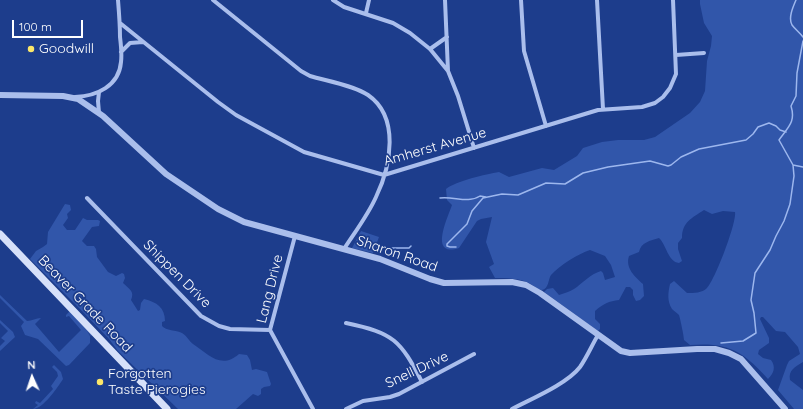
<!DOCTYPE html>
<html>
<head>
<meta charset="utf-8">
<style>
	body { margin:0 }
	#map { position:relative; width:803px; height:409px; overflow:hidden; background:#1d3d8c; font-family:Quicksand,sans-serif }
	canvas { display:block }
	.north { position:absolute; left:12px; top:357px; width:40px; height:40px; -webkit-text-stroke:3px #1d3d8c; paint-order:stroke; rotate:357deg; font-size:11px; font-weight:700; line-height:16px; text-align:center; color:#fff }
	.north::after { content:''; display:block; margin:auto; width:14px; height:18px; background:#fff; clip-path:polygon(50% 0,100% 100%,50% 72%,0 100%) }
	.scale { position:absolute; left:12px; top:20px; width:71px; height:18px; box-sizing:border-box; border:2px solid #fff; border-top:0; padding-left:5px; font-size:12px; line-height:14px; white-space:nowrap; color:#fff; -webkit-text-stroke:3px #1d3d8c; paint-order:stroke }
</style>
</head>
<body>
<div id="map">
<canvas width="803" height="409"></canvas>
<div class="north">N</div>
<div class="scale">100 m</div>
</div>
<script>
const c = document.querySelector('canvas').getContext('2d');
c.lineJoin = 'round';
function fillPath(path, color) {
  c.fillStyle = color;
  c.fill(path, 'evenodd');
}
function trace(path, color, width, dash) {
  c.strokeStyle = color;
  c.lineWidth = width;
  c.lineCap = dash ? 'butt' : 'round';
  c.setLineDash(dash || []);
  c.stroke(path);
}
function drawText(font, color, halo, rows, align = 'center') {
  c.font = font + ' Quicksand,sans-serif';
  c.lineWidth = 3.5;
  c.setLineDash([]);
  c.textBaseline = 'middle';
  c.strokeStyle = halo;
  c.fillStyle = color;
  for (const [text, x, y, turn = 0] of rows) {
    c.save();
    c.translate(x, y);
    c.rotate((+turn || 0) * Math.PI / 180);
    c.textAlign = isNaN(turn) ? turn : align;
    if (halo) c.strokeText(text, 0, 0);
    c.fillText(text, 0, 0);
    c.restore();
  }
}
fillPath(new Path2D(`
	M700,0H803V362C795,367 788,370 790,380L803,390V409H794L778,390L787,365L789,361L800,354L798,347L785,332L776,331L763,317H761L760,319L769,338V343L759,350L758,354L763,358L771,360C776,367 774,373 768,379C743,351 728,342 690,345L684,340C684,336 680,318 679,315C677,313 674,311 672,309C667,301 668,293 670,284L674,281L687,293C694,293 702,293 707,288C715,280 737,222 735,212L723,211L712,214L704,210C692,218 682,222 682,238L678,243V249L682,261L679,263C668,262 666,244 659,238C650,241 641,242 639,252L629,256C625,268 635,277 643,284L644,296L640,300L636,301L633,295V290L630,287H626L619,300C609,301 603,304 595,311V319L600,324V329L598,331L544,292L547,289L553,288L559,295C564,293 569,292 574,289C583,283 590,274 601,271L603,273L605,280L615,277L611,265L605,256L590,250C578,254 560,265 551,275C548,279 549,289 542,290C538,290 533,285 529,283C518,278 506,278 495,278L489,267L494,264L486,242L492,217L481,219L477,221L459,248C428,258 448,217 452,205L447,200L446,189C456,181 486,174 499,172L509,177L542,168L554,170L577,156L583,148L602,142L618,140H644L655,137L690,113L700,102L705,91L707,61L711,46L712,36L704,23L700,4Z
	M65,204L70,205L71,210L67,214L68,218L63,225L67,230H75L83,218L87,220H98L100,221L99,226L92,227L82,241L87,246H94L96,249L97,257L108,272L116,276L122,273L124,274L125,278L123,283C129,289 135,291 131,300L138,311L140,310L141,303L144,299C157,302 165,308 165,321L162,322V326C166,331 176,330 182,333C187,336 189,341 193,344C208,354 221,370 239,354L247,355L250,360L252,370L256,369L267,372L271,384L270,386L264,387L261,389V394L258,396L253,394L236,409H178L118,351L109,339L82,311L30,259L36,251L43,247L47,244L48,232Z
	M361,231L379,237L373,253L352,248Z
	M0,295L27,321C32,321 36,318 41,318L35,324L59,352L81,330L69,316L66,317V315L70,311L92,335L91,336L87,331L90,336V343L69,365L66,366L38,339L25,335L21,326L24,322L0,298Z
	M0,320L13,332L15,337L0,351V346L5,341L1,338L8,331L0,323Z
	M54,365L61,372L63,379C58,387 43,409 33,409L38,405L35,403L36,401L40,403L53,389L51,386L58,376L57,372L52,367Z`), '#3156aa');
trace(new Path2D(`
	M796,0C793,7 788,18 792,25C795,29 800,33 803,37
	M793,165L803,167
	M440,198C454,196 468,204 480,196L486,197
	M456,247H450L447,246V244L467,224L472,211L483,198L502,194L518,195L546,183L565,184L583,173L608,167L650,161L668,166L671,165L681,157L699,149L746,140L753,134L758,127L769,123L776,126L780,130L786,132
	M377,248H409L411,246
	M721,343L743,341L756,333L754,313L751,300L755,273L770,250L776,236L784,221L790,204L794,176L793,165L779,140C788,127 796,122 791,106L796,96L797,73L803,41`), '#9db7ee', 1.5);
trace(new Path2D(`
	M213,0L301,71L310,76C327,81 353,85 368,95C400,117 391,166 376,197C368,215 355,232 344,249
	M333,0L344,7L393,23L410,33L430,49L448,71L458,96L474,148
	M445,0L448,71
	M521,0L524,51L546,126
	M597,0L603,109
	M366,13L369,0
	M120,23L218,102L236,115L304,152L384,175L598,110L642,107L655,103L663,97L670,88L676,74L673,0
	M430,49L447,37
	M121,52L130,43L143,42
	M676,55L704,53
	M75,97C97,96 119,86 121,62C122,54 121,45 120,37C120,25 119,12 118,0
	M99,113L98,101L99,92
	M87,198L201,316L219,326L230,329L270,330
	M295,236L270,330L313,409
	M346,323C394,333 400,340 422,382
	M346,409L363,401L390,397L399,394L474,354
	M512,409C531,399 567,384 580,367C587,357 592,345 598,335`), '#aabeec', 4);
trace(new Path2D(`
	M0,95L63,96L78,99L103,116L166,174L218,209L244,222L380,259L430,279L444,283L512,282L526,285L540,293L621,351L630,353L697,349H715L729,353L741,359L785,409`), '#aabeec', 6);
trace(new Path2D(`
	M0,234L167,409`), '#d6e0f9', 7);
for (const [x, y, r, color] of [
	[31,49,4,"#fce769"],
	[100,382,4,"#fce769"]
]) {
  const dot = new Path2D();
  dot.arc(x, y, r, 0, 2 * Math.PI);
  c.fillStyle = color;
  c.fill(dot);
  trace(dot, '#1d3d8c', 1.5);
}
drawText('14px', '#fff', '#1d3d8c', [
	["Goodwill",39,49],
	["Forgotten",108,374],
	["Taste Pierogies",108,390]
], 'left');
drawText('14px', '#fff', '#1d3d8c', [
	["Amherst Avenue",435,147,-16],
	["Sharon Road",397,254,19],
	["Shippen Drive",177,274,45],
	["Lang Drive",270,289,-76],
	["Beaver Grade Road",85,304,46],
	["Snell Drive",417,370,-25]
]);
</script>
</body>
</html>
